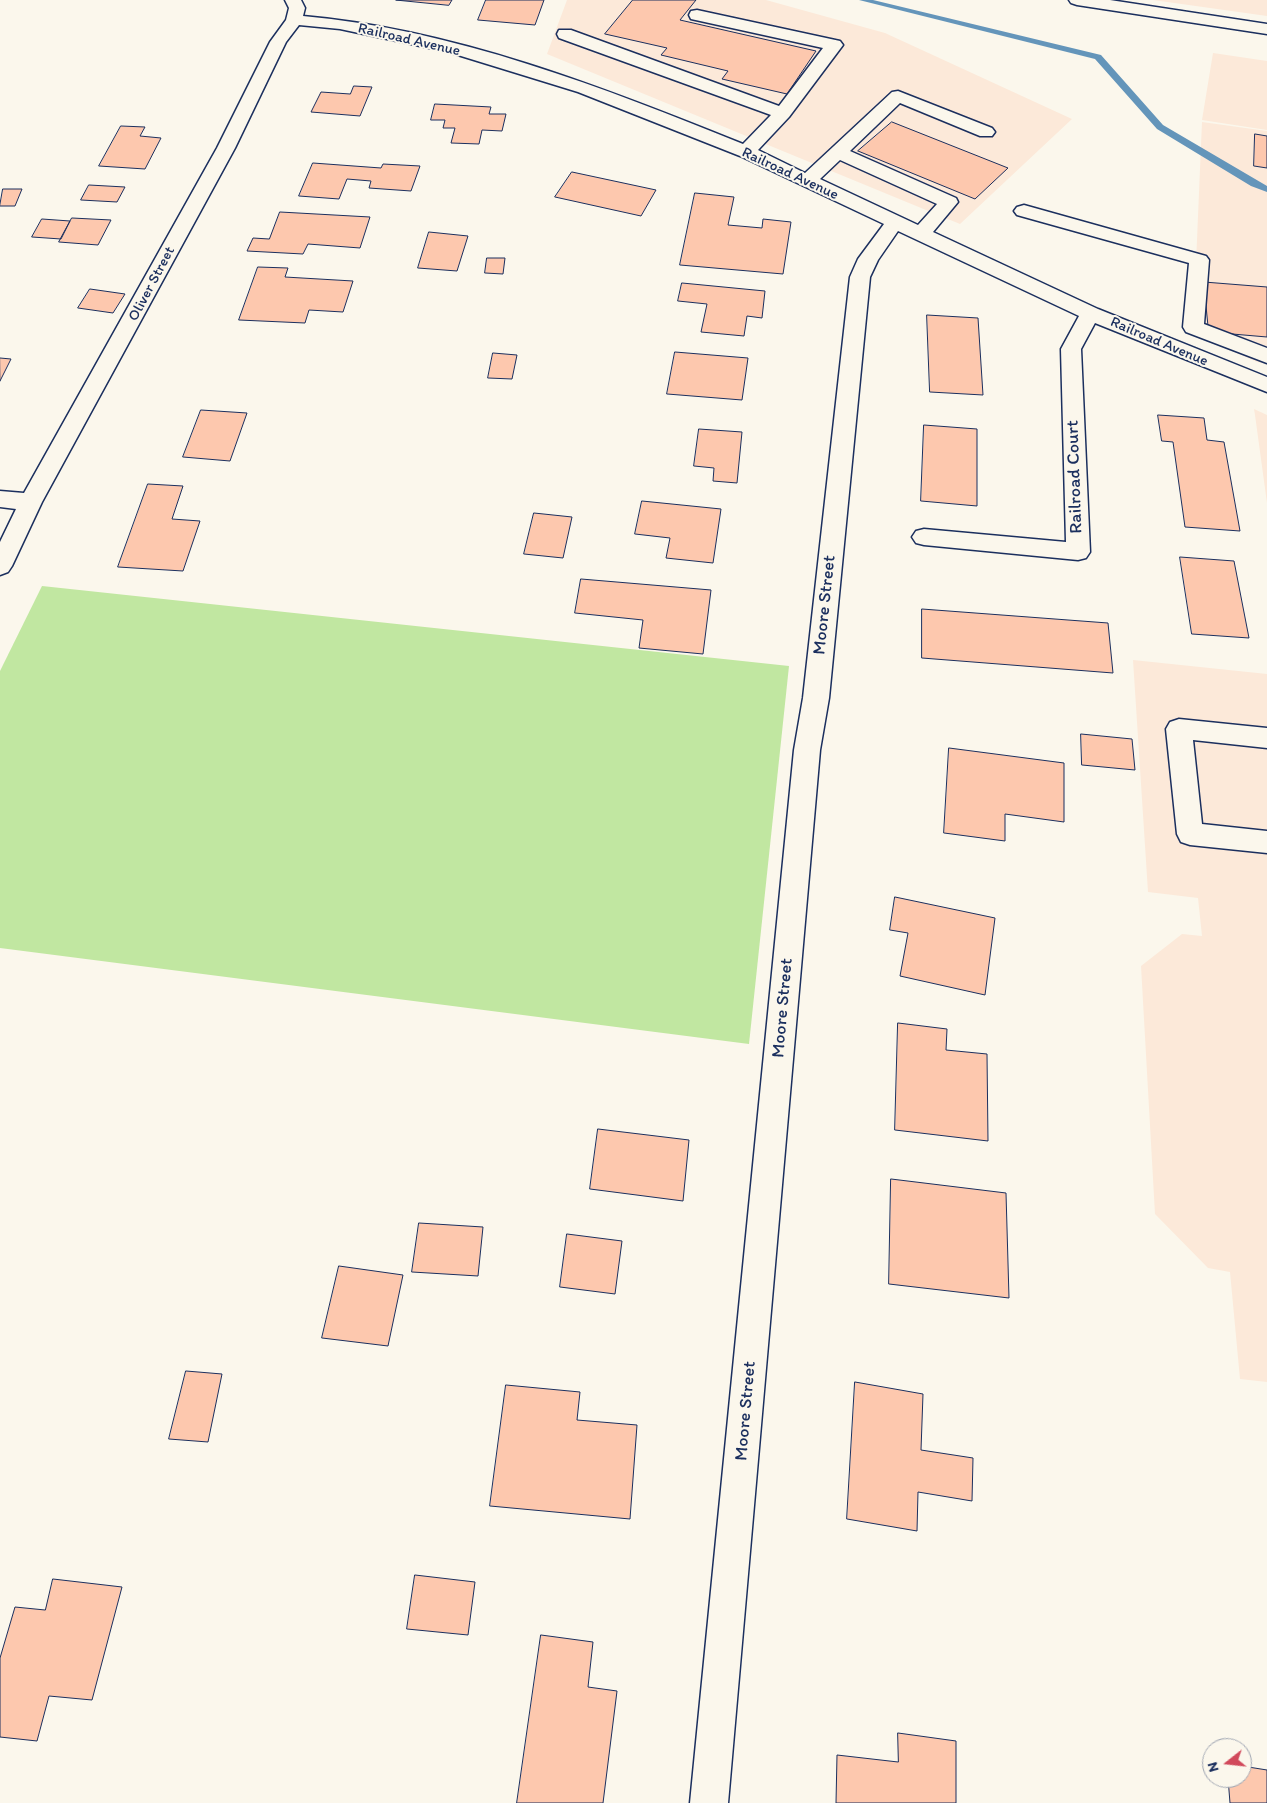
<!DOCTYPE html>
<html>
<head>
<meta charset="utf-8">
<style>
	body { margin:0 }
	#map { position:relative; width:1267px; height:1803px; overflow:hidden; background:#fbf7ec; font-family:Itim,sans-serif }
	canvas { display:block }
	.north { position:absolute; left:1202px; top:1738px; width:50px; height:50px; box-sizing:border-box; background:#fbf7ec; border:1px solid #a1a7b3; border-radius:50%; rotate:254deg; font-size:14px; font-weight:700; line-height:20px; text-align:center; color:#1b2f5e }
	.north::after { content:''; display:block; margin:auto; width:18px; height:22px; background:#d1495b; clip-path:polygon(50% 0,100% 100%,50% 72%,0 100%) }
</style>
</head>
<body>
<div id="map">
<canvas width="1267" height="1803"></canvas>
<div class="north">N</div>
</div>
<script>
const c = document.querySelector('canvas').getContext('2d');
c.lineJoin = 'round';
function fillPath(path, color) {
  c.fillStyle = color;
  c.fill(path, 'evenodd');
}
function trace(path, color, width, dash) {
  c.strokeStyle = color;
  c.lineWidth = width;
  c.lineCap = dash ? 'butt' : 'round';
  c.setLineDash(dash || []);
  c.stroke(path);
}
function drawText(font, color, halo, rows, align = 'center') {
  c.font = font + ' Itim,sans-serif';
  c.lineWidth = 4;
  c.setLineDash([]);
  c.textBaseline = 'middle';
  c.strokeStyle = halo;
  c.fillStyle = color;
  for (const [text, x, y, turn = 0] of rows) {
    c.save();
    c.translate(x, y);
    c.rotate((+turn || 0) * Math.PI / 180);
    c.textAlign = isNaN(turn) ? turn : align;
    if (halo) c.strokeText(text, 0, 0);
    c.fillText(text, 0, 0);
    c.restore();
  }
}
fillPath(new Path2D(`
	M567,0H766L885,33L1072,119L960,224L547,54Z
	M1153,0H1267V16Z
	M1213,53L1267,61V130L1202,120Z
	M1202,122L1267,131V364L1257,362L1193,334Z
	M1254,409L1267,415V503L1255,415Z
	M1133,660L1267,674V1382L1240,1379L1230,1272L1208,1268L1155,1214L1141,966L1182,934L1202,936L1198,898L1148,892Z`), '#fce9d9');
fillPath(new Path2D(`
	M42,586L789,666L749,1044L0,948V671Z`), '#c1e7a1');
fillPath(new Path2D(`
	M859,0H873L1101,55L1163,125L1267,186V192L1251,186L1157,129L1095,59Z`), '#6495ba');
const building = new Path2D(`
	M396,0H452L449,5Z
	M486,0H544L535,25L478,20Z
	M633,0H696L680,20L816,51L787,94L722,79L728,71L661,55L667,48L605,34Z
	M354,86L372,87L360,116L311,112L321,92L350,94Z
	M435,104L491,107L489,114H506L502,131L482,130L479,144L451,143L455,128H443L445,120H431Z
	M892,122L1008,168L975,199L858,151Z
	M121,126L145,127L140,136L161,138L145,169L99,166Z
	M1255,134L1267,136V168L1254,166Z
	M313,163L381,168L383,164L420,166L411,191L369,188L371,181L347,179L339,199L299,196Z
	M572,172L656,190L641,216L555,197Z
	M89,185L125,187L117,202L81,200Z
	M3,189H22L15,206H0Z
	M695,193L734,197L728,225L762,228L763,219L791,222L783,274L680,265Z
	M280,212L370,217L360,248L308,244L303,254L247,251L253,238L269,239Z
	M72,218L111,220L98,245L59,242Z
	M42,219L70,221L61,239L32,237Z
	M429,232L468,236L457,271L418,268Z
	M487,258H505L503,274L485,273Z
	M258,267L288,268L285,277L353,281L343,312L309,310L305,323L239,320Z
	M1204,282L1267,287V337L1209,332Z
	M682,283L765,291L762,318L747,316L744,336L701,332L707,304L678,301Z
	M90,289L125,294L113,313L78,308Z
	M927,315L978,318L983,395L930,392Z
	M675,352L748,358L742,400L667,394Z
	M493,353L517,355L512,379L488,378Z
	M0,358L11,359L0,381Z
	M201,410L247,413L230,461L183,457Z
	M1158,415L1204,418L1207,440L1224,442L1240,531L1185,527L1173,442L1162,441Z
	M924,425L977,429V506L921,501Z
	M699,429L742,432L737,483L713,481L714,468L694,466Z
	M148,484L183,486L172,519L200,521L183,571L118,567Z
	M642,501L721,509L713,563L666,558L670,538L635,534Z
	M534,513L572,517L563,558L524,554Z
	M1180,557L1234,561L1249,638L1192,634Z
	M581,579L711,590L703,654L639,648L643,620L575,613Z
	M922,609L1108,623L1113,673L922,658Z
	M1081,734L1132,739L1135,770L1082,765Z
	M949,748L1064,763V822L1005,814V841L944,833Z
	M895,897L995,918L985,995L900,976L908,933L890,930Z
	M898,1023L947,1029L946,1050L987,1054L988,1141L895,1130Z
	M598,1129L689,1140L683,1201L590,1189Z
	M891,1179L1006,1193L1009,1298L889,1284Z
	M419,1223L483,1227L478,1276L412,1272Z
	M567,1234L622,1241L615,1294L560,1287Z
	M339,1266L403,1275L388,1346L322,1338Z
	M186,1371L222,1374L208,1442L169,1439Z
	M855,1382L923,1394L921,1450L973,1458L972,1501L918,1492L917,1531L847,1519Z
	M506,1385L580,1392L577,1420L637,1425L630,1519L490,1506Z
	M415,1575L475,1582L468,1635L407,1629Z
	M53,1579L122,1587L92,1700L49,1696L37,1741L0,1737V1658L15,1607L45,1610Z
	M541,1635L593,1642L588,1687L617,1691L603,1803H517Z
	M898,1733L956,1741V1803H836L837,1755L898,1762Z
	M1242,1766L1267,1770V1803H1230L1228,1778H1242Z`);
fillPath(building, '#fdc8ae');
trace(building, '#1b2f5e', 1);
const minor = new Path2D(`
	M285,0H301L305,8L303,16C453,29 605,88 743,144L771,115L559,38L557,34L559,30H571L779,106L823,48L691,19L689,15L691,11L697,10L840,41L843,45L789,117L758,150L805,173L892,92L898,91L992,128L995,132L992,136H980L900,103L850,151L956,198L958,202L933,232L1098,309L1267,377V392L1095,323L1081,349L1090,552L1086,558L1078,560L924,545L916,543L912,537L916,531L924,529L1066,542L1061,349L1079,316L898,231L878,260L870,277L829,698L820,750L728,1803H690L794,750L803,698L850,277L858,259L884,224L740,156L578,92L448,52L340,29L299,25L286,42L235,148L42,502L12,566L8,572L0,575V542L16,509L0,507V491L24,493L217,148L270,42L286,20L289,8ZM840,160L937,204L918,225L820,179Z
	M1069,0H1110L1267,24V34L1077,5L1071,3Z
	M1024,205L1206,256L1209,260L1204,324L1267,348V363L1186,332L1183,327L1189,263L1017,215L1014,211L1017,207Z
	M1179,719L1267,728V748L1193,740L1202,824L1267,831V853L1190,845L1181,842L1177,834L1166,729L1170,722Z`);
trace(minor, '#1b2f5e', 3);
fillPath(minor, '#fbf7ec');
drawText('15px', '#1b2f5e', '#fbf7ec', [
	["Railroad Avenue",409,40,13],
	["Railroad Avenue",790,174,25],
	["Oliver Street",152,284,-62],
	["Railroad Avenue",1159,342,23]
]);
drawText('18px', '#1b2f5e', '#fbf7ec', [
	["Railroad Court",1075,477,-92],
	["Moore Street",825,605,-84],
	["Moore Street",783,1008,-85],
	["Moore Street",746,1411,-85]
]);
</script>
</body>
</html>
